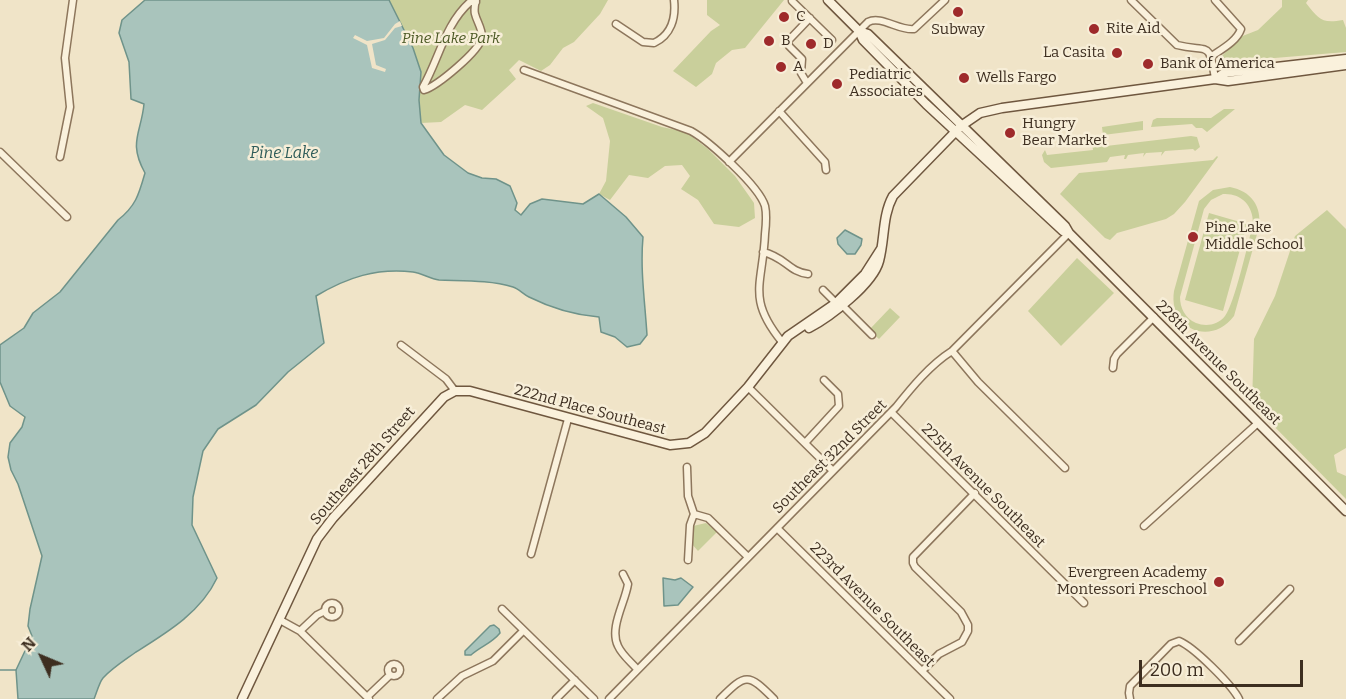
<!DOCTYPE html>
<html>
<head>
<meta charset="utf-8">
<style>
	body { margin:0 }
	#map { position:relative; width:1346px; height:699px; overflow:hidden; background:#f0e4c8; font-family:Bitter,serif }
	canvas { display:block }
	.north { position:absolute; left:12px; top:627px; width:60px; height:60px; -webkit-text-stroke:4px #f7eed8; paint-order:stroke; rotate:314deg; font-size:16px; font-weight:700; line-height:24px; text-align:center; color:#3d2e20 }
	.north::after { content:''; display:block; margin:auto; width:21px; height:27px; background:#3d2e20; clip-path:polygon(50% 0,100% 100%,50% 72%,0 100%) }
	.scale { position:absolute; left:1139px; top:660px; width:164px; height:27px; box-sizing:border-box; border:3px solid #3d2e20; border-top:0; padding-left:8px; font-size:18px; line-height:21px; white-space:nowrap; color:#3d2e20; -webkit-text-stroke:4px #f7eed8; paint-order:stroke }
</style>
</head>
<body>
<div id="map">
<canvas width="1346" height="699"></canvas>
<div class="north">N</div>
<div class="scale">200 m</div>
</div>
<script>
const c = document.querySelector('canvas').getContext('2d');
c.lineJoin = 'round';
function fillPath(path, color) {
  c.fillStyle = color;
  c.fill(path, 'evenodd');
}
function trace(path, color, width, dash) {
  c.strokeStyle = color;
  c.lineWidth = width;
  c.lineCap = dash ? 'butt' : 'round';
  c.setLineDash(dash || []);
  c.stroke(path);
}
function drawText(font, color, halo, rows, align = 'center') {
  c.font = font + ' Bitter,serif';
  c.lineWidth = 5;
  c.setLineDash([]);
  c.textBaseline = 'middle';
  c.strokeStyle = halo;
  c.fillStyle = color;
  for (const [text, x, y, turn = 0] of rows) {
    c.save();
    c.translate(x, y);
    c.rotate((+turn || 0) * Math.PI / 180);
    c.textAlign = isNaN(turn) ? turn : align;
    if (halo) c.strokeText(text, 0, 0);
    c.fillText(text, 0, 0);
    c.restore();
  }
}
fillPath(new Path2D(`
	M389,0H608L600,14L574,42L563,48L550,65L541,71L519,60L509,70L516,79L482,110L465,105L441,122L421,123L413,48Z
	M707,0H784L745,48L732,50L716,63L712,74L696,87L673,71L711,31L720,25L707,15Z
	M1282,0H1308L1306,3C1319,19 1321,24 1343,20L1346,28V52L1227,62L1222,56L1240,37L1258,30L1282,7Z
	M593,103L662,127L686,132L708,149L735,176L754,203L755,218L739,227L714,224L698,200L681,189L690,176L682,165L665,166L648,178L629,175L610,200L599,194L606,181L610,141L603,118L586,106Z
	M1224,109H1235L1207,132L1202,128H1196L1192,124L1151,127L1153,120L1157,118H1211Z
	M1143,121V130L1103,135L1102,127Z
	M1191,136L1197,137L1200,147L1195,151L1193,149L1165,151L1161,156L1162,152L1146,153L1143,157L1144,153L1128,155L1126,159H1124L1125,155L1110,157L1107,162L1051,168L1044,162L1042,155L1045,150L1047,155L1093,150L1092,144L1106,146Z
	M1217,156L1218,157L1185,202L1174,214L1166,219L1117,233L1110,240L1105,238L1060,194L1079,173L1213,160Z
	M1230,187C1251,191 1262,206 1259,227L1234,316C1211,347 1168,329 1174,291L1199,201L1213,190ZM1223,194C1241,193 1253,205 1253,223C1249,240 1234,305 1225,316C1218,325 1206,327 1196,323C1185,318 1180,308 1180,297L1204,209L1211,200Z
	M1327,210L1346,229V448L1334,455L1337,472L1346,476V499L1252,404L1254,339L1275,296L1295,236Z
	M1209,213L1247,224L1223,311L1185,300Z
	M1077,258L1114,293L1061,346L1028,311Z
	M890,308L900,317L879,339L869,330Z
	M706,523L717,532L698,551L691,543L693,526Z`), '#c9cf9b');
const water = new Path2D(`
	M145,0H389L413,48L421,72L419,100L421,123L444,155L468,173L482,178L496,179L510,186L517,203L515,210L521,215L530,204L542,199L583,204L599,194L626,217L643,237C640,270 645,302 647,335L640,344L627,347L615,337L601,332L599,317C574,315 551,308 529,297C523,294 519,289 513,287C490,280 463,281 439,280C430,279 422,273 413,272C376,268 348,277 316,296L324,343L288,372L256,405L218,429L203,451L193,497L192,525L217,578C201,612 168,632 136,652C125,660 112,668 103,678C99,683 97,692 94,699H18L16,670L32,636L28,626L30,609L42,556L18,484L11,470L8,457L10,443L22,427L25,417L10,406L0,382V345L24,328L33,313L60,292L118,220C136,206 139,194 145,173C128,142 141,134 144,104L131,99L129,62L119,33L122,20Z
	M845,230L862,239L861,245L855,254H847L838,244L837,238Z
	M663,578L675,580L681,578L693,587L678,605L664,606Z
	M494,625L499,629L500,633C491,644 481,646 471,655H465V651L490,626Z`);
fillPath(water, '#a9c4bc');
trace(water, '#6f938a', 1.5);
fillPath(new Path2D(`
	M400,21L402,26L395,28L385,40L372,44L376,65L386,69L385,72L372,68L367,45L353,38L355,35L367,41L384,38L395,24Z`), '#f0e4c8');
trace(new Path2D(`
	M0,670H16`), '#6f938a', 1.5);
const street = new Path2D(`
	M1131,0L1177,45C1209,53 1209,39 1215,79
	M792,1L832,40
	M476,2H470C445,24 439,59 423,87L424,90C437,86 480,51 482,37C482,28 477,22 475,14C474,10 475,4 476,0
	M616,24L643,42L654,43C671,35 676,18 674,0
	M1212,56C1222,49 1237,41 1241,29L1215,0
	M524,70L691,131C709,141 759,186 765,206C767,215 766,225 765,234C763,284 746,298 782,342
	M807,83L801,73L802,59L789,46L788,41L810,18
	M779,111L825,162L826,170
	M0,152L67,217
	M60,157L70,107L65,58L73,0
	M729,162L868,22C881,15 899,31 914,29L945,0
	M763,252C785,257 789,272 808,274
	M823,290L836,303
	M842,305L872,335
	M401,345L446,379L455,391
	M952,351L978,382L1065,468
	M1113,368L1114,359L1117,354L1154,317
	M748,387L832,470
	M891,412L1084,603
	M805,443L839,406L838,394L824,380
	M687,467L688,496L694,514L690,525L688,560
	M694,514L708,518L748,557
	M1144,526L1258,423
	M777,528L950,699
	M531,554L568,419
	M623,574L628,584C625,603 609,628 618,646C622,655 631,662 637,669
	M325 610a7 7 0 1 1 14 0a7 7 0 1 1-14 0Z
	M502,609L594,699
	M280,620L300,631L369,699
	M300,631L317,615L325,611
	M1239,641L1290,589
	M388 670a6 6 0 1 1 12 0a6 6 0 1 1-12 0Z
	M922,671L939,654L962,642L968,631V625L961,612L915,567L913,563V557L975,493
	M367,697L390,675
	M437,699L462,676L493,661L523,631
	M556,699L575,680
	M609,699L896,407C912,387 930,365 952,351L1069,233
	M720,699C746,673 748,673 774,699
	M1130,699L1129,693L1130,686L1171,644L1179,641C1194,647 1232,685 1239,699`);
const secondary = new Path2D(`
	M828,0L859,31L863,40L926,104L1063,231
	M859,31L868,34L1065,226L1069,233L1346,511
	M1215,79L1224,73L1346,59
	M809,328C830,317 873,284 879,261C885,239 882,216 893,196L961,126L980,113L1002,108L1215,79L1228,81L1346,65
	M242,699L317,539L333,518L444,397L455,391H470L670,445L689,443L705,433L748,387L788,336L836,303L865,274L881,249`);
trace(street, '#8d765c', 9);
trace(secondary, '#6f573f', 11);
trace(street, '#faf1dc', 6);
trace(secondary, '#faf1dc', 8);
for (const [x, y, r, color] of [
	[958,12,6,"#9e2a2b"],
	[784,17,6,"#9e2a2b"],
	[1094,29,6,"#9e2a2b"],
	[769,41,6,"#9e2a2b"],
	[811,44,6,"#9e2a2b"],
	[1117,53,6,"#9e2a2b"],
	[1148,64,6,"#9e2a2b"],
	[781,67,6,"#9e2a2b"],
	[964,78,6,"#9e2a2b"],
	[837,84,6,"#9e2a2b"],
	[1010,133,6,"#9e2a2b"],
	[1193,237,6,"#9e2a2b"],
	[1219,582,6,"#9e2a2b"]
]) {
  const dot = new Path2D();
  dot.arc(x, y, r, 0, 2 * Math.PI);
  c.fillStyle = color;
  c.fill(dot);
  trace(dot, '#f7eed8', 2);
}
drawText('15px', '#3d2e20', '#f7eed8', [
	["C",796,17],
	["Rite Aid",1106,29],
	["Subway",958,30,"center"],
	["B",781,41],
	["D",823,44],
	["La Casita",1105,53,"right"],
	["Bank of America",1160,64],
	["A",793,67],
	["Pediatric",849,75],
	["Associates",849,92],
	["Wells Fargo",976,78],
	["Hungry",1022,124],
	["Bear Market",1022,141],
	["Pine Lake",1205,228],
	["Middle School",1205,245],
	["Evergreen Academy",1207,573,"right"],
	["Montessori Preschool",1207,590,"right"]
], 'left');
drawText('italic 15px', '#4d5a26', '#f7eed8', [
	["Pine Lake Park",451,39]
]);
drawText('15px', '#3d2e20', '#f7eed8', [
	["228th Avenue Southeast",1218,363,45],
	["222nd Place Southeast",590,410,15],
	["Southeast 32nd Street",830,457,-45],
	["Southeast 28th Street",363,466,-49],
	["225th Avenue Southeast",983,486,45],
	["223rd Avenue Southeast",872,605,45]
]);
drawText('italic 16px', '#2f5d5a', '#f7eed8', [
	["Pine Lake",284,154]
]);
</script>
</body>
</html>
